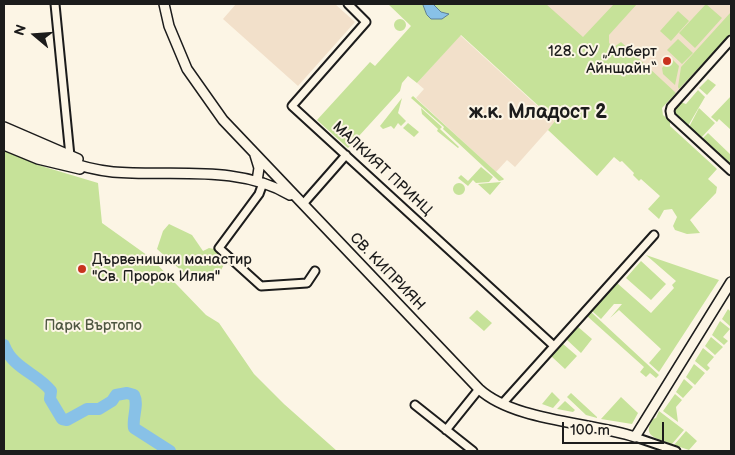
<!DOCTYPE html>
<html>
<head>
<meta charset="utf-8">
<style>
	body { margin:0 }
	#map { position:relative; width:735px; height:455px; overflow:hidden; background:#fcf5e5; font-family:"Balsamiq Sans",sans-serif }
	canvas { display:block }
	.frame { position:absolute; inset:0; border:5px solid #1c1c1c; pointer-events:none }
	.north { position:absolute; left:10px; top:10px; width:50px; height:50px; -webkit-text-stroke:4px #fcf5e5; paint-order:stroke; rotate:288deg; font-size:14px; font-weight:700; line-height:20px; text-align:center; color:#1c1c1c }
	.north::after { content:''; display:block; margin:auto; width:18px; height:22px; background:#1c1c1c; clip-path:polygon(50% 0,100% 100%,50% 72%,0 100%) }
	.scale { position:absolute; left:562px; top:422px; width:102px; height:22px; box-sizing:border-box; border:2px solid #1c1c1c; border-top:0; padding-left:6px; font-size:15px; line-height:18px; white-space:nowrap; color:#1c1c1c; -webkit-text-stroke:4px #fcf5e5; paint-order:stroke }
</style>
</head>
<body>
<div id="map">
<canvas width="735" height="455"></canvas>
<div class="frame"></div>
<div class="north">N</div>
<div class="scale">100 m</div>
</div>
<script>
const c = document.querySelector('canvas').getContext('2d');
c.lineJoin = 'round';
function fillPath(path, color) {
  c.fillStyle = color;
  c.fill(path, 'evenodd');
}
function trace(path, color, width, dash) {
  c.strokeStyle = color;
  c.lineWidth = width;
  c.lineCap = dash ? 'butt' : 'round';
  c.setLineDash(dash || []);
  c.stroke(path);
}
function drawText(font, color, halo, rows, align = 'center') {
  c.font = font + ' "Balsamiq Sans",sans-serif';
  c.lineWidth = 4;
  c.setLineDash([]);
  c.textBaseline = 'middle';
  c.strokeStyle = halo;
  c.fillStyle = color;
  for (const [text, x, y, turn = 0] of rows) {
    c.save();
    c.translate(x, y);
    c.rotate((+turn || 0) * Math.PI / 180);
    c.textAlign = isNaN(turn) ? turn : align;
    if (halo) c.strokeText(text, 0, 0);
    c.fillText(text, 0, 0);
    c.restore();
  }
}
fillPath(new Path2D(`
	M236,4H335L355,22L298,86L223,19Z
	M542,4H731V33L670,99L593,29L582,41Z
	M460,35L555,122L515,167L507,160L496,172L416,98L424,89L417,83Z`), '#f2e0ca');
fillPath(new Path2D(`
	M388,4H546L583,37L614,4H637L609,35V43L614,47L621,42L676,93L662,108L663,115L670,121V126L717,169L708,179L717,187L716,193L690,220L700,233L687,234L675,230L673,226L677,217L672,209L664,210L659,219L648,209L660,196L641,179L639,181L633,175L634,173L622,161L620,162L614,157L597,176L548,130L555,121L461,35L417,83L408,76L402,83L400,91L348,148L317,120L370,62L375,66L411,26Z
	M706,4L722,18L695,48L679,33Z
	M678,11L689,21L671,41L660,31Z
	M731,12V33L679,89L678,87L681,67Z
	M394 25a6 6 0 1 1 12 0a6 6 0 1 1-12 0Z
	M678,39L693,53L682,64L667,50Z
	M671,58L679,66L675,85L663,74L662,68Z
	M708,79L716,85L707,95L699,88Z
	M698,90L705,97L688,126L673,111L680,102L686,104Z
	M413,96L504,179L503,180L499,181L443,129L444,127L411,98Z
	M731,96V130L719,119L717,122L711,117Z
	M402,98L398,113L406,121L401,126L398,123L394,129L391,126L383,129L380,126Z
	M421,108L442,127L440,129L459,147L458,148L437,131L438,129L422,114Z
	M699,108L715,123L701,138L689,127Z
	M408,123L419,132L414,137L403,128Z
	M708,133L731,155V166L702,139Z
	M4,150L38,165L98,183L102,223L151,258L206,315L219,323L254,374L284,404L337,451H4Z
	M481,167L493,177L489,182L476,183L473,180L468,186L458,178L461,175L468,181Z
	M501,182L490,195L478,184Z
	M453 189a6 6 0 1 1 12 0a6 6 0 1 1-12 0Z
	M169,224L192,235L203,251L209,248L218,250L225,263L218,275L214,276L206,272L199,277L184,273L157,249L163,231Z
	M646,255L719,280L659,372L649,363L661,349L619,310L610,318L622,304H614L601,319L592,311L617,283L651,313L674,288L672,285L676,281Z
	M641,261L666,284L651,300L626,278Z
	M728,309L731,312V327L722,319Z
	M477,310L492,323L484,331L469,318Z
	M591,312L659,375L656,378L650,373L646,377L640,372L644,367L587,316Z
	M720,321L730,329L723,337L728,341L724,345L712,335Z
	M577,326L592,339L581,353L566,339Z
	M711,337L723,347L715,355L705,346Z
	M562,343L577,356L565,369L551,356Z
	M703,348L714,357L707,365L710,368L707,371L695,361Z
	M694,364L705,373L695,385L686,377Z
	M684,379L693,387L683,398L676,392Z
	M552,392L560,400L553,408L542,404Z
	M571,393L597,417V418L586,415L567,397Z
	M675,394L682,400L676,407L678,422L663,411Z
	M621,397L638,413L632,424L601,419Z
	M565,401L575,410L573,412L557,409Z
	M659,411L684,430L672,444C657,438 641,437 653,419L656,418Z
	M686,431L697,441L689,450L674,445Z`), '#c6e299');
const water = new Path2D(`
	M423,4H433L441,12L449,14L442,19H431L427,15Z`);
fillPath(water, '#88c1e7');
trace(water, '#5d7f96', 1);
trace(new Path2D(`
	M4,345C13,369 37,373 51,391L50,399L62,419L67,420L87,409H99L112,401L116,395L127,393L134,395C139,405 132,417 134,428L170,451`), '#88c1e7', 12);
const street = new Path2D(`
	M55,4L70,156
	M348,4L366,22L292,106L554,346
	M731,40L671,107L670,111L671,116L731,171
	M263,183L259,194L219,248L261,286L307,283L315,271
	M303,204L346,155
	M502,404L654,235
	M415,405L473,451
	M446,430L479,389
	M635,437L676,451`);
const secondary = new Path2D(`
	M164,4L169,26L187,69L223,120L479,389C514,421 589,422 635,437L731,282
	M4,127L78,159
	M4,136C38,151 75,168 113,172C172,177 237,164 290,195
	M4,145L38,159L80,169
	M255,155L259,168L257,181`);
trace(street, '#1c1c1c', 11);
trace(secondary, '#1c1c1c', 12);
trace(street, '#fcf5e5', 7);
trace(secondary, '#fcf5e5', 9);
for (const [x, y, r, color] of [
	[667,61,5,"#c8321e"],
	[82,269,5,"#c8321e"]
]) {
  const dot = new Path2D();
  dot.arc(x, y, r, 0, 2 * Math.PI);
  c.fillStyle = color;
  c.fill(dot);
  trace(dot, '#fcf5e5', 2);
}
drawText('15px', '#1c1c1c', '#fcf5e5', [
	["128. СУ „Алберт",657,52],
	["Айнщайн“",657,69],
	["Дървенишки манастир",92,260,"left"],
	["\"Св. Пророк Илия\"",92,277,"left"]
], 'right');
drawText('15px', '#1c1c1c', '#fcf5e5', [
	["МАЛКИЯТ ПРИНЦ",382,169,43],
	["СВ. КИПРИЯН",387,272,46]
]);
drawText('15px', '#4f5742', '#fcf5e5', [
	["Парк Въртопо",93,326]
]);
drawText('bold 20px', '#1c1c1c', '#fcf5e5', [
	["ж.к. Младост 2",538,113]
]);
</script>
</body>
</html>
